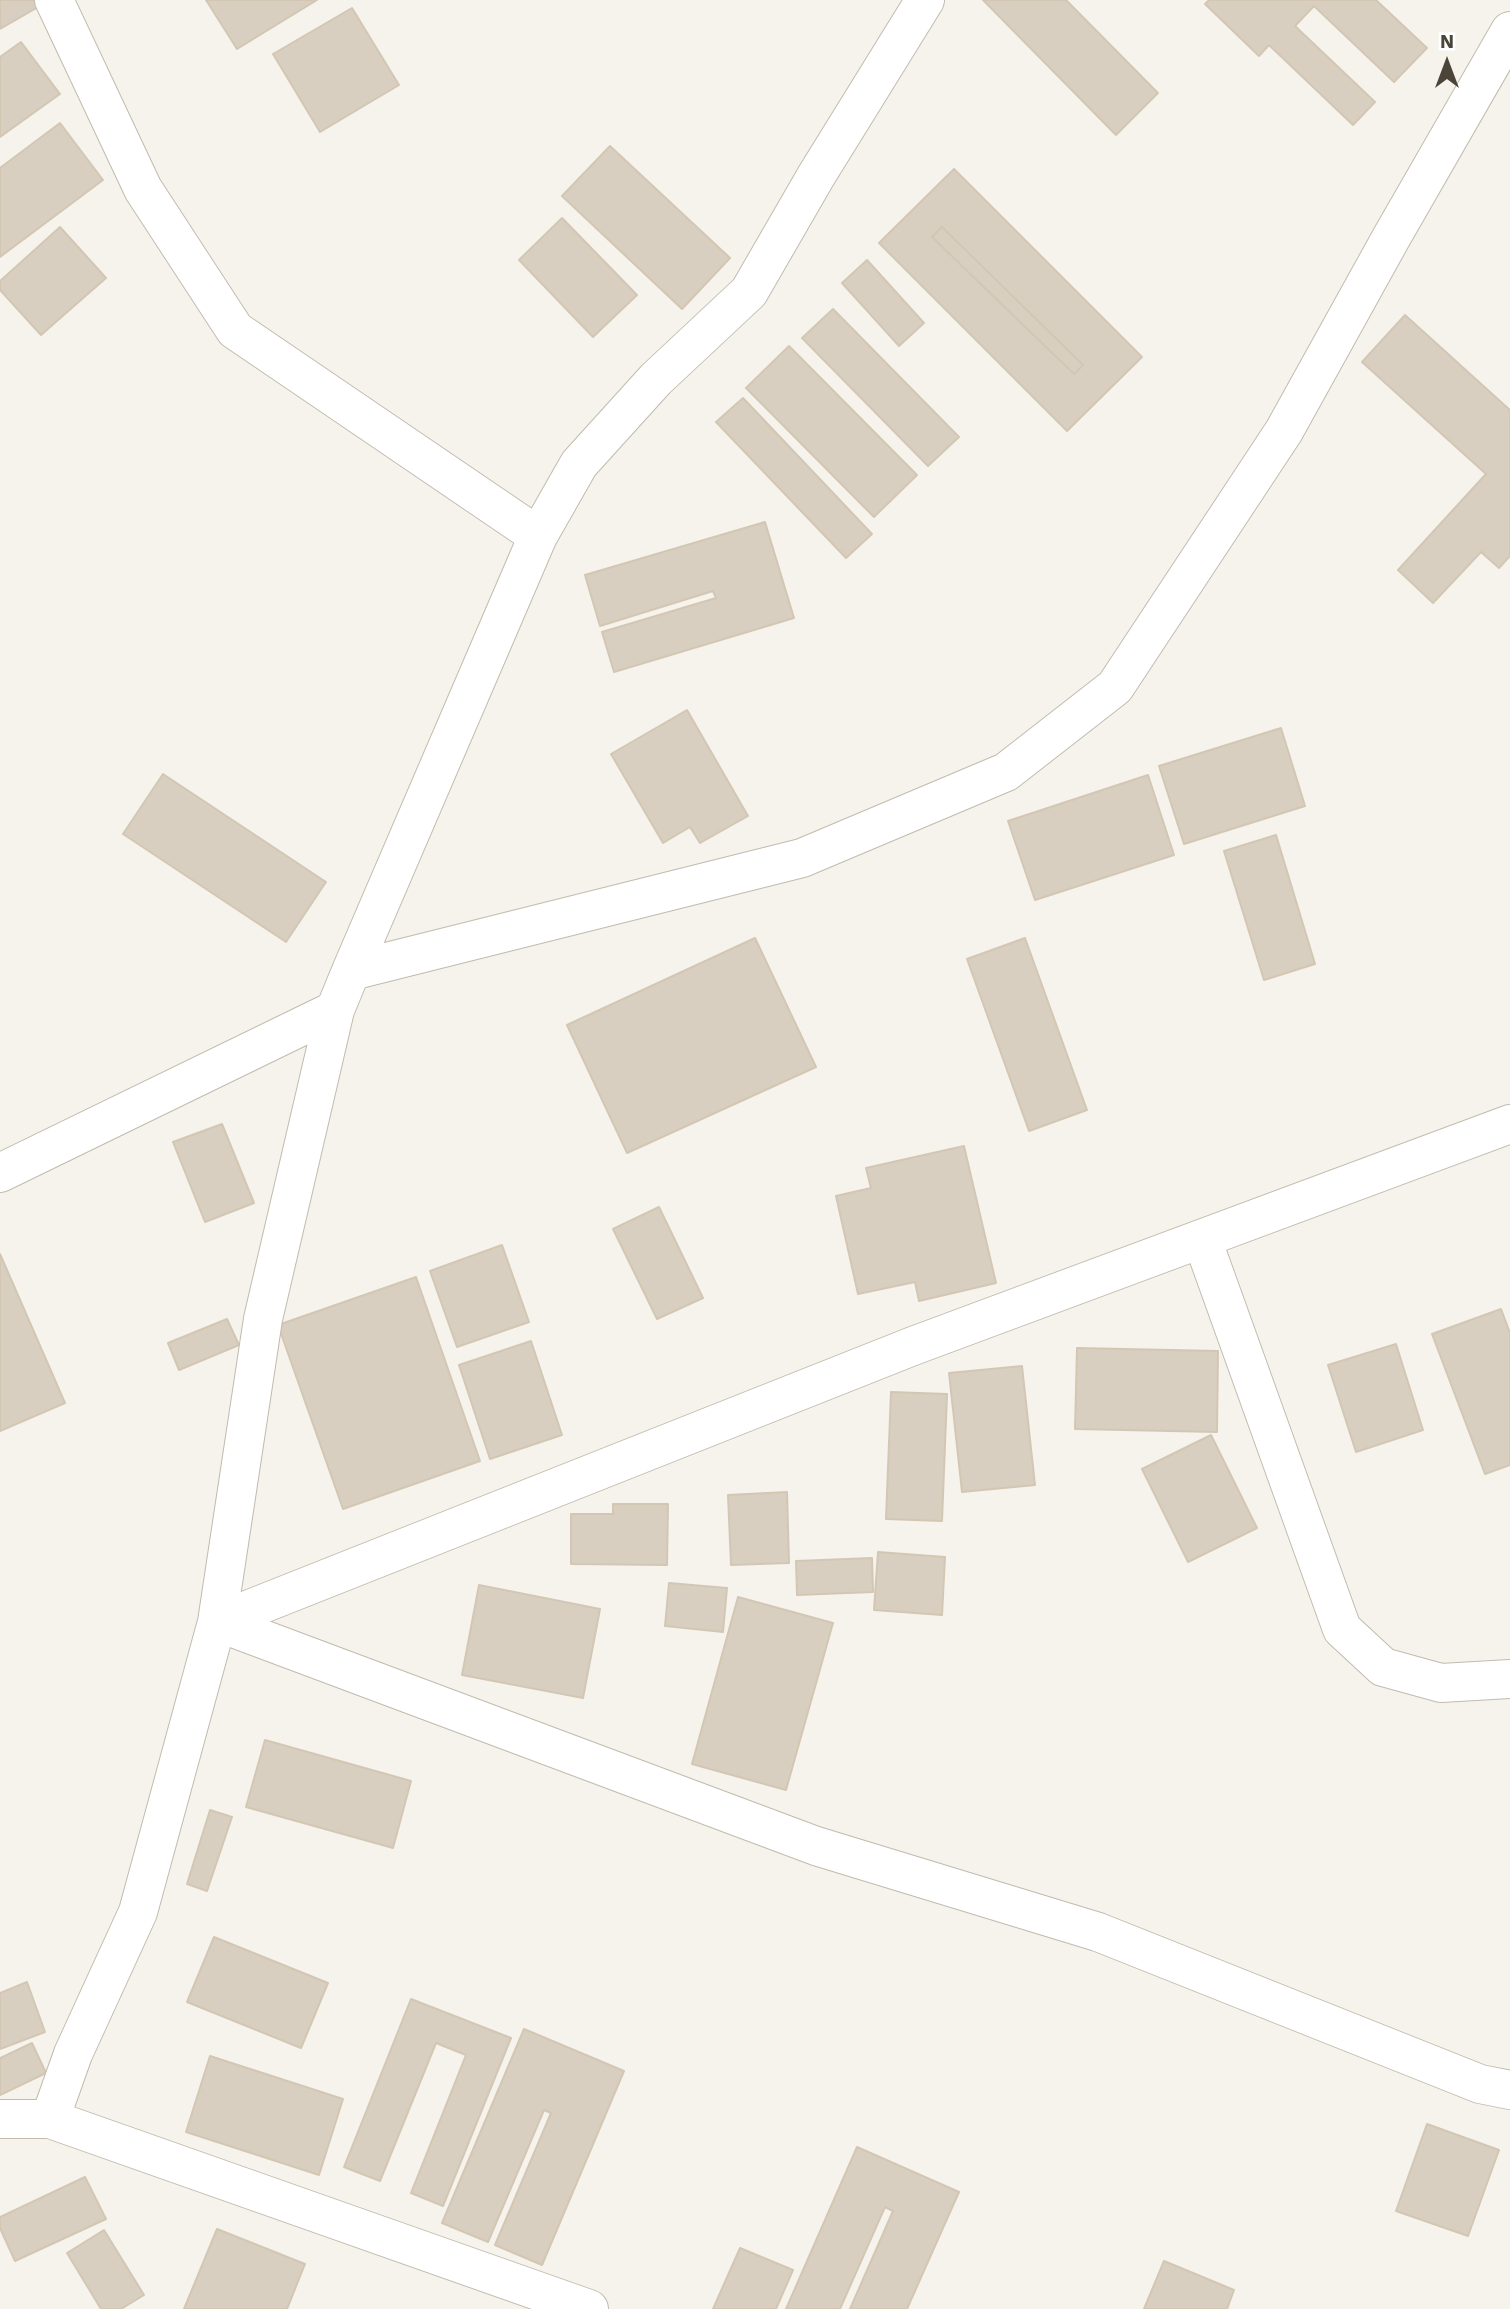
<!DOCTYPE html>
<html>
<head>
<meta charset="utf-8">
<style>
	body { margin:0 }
	#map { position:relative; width:1510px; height:2309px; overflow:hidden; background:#f6f3ec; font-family:"Work Sans",sans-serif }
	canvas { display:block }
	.north { position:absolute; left:1412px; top:28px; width:70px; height:70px; -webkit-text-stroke:5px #fff; paint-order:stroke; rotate:0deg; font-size:19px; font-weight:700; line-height:28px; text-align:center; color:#4b4439 }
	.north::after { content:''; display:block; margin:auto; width:24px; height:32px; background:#4b4439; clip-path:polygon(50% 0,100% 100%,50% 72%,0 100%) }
</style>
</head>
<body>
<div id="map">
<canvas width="1510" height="2309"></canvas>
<div class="north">N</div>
</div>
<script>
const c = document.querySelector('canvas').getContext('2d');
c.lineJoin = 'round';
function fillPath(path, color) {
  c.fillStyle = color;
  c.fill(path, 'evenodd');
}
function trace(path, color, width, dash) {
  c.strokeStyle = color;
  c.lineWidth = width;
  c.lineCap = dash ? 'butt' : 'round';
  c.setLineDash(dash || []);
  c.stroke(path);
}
const building = new Path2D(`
	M0,0H37L40,6L0,29Z
	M206,0H317L237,49Z
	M983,0H1066L1158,93L1116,135Z
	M1209,0H1376L1427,48L1394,82L1314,6L1295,26L1375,102L1353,125L1269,45L1259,56L1205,4Z
	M352,8L399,85L320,132L273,54Z
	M21,42L60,94L0,137V57Z
	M60,123L103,180L0,257V168Z
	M610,146L730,258L682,309L562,196Z
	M954,169L1142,357L1067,431L879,243ZM942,227L1083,365L1074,374L932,237Z
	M562,218L637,295L593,337L519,260Z
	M60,227L106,278L41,335L0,290V281Z
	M942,227L1083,365L1074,374L932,237Z
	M867,260L924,323L899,346L842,283Z
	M833,309L959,437L928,466L802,338Z
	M1405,315L1510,410V556L1499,568L1481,552L1433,603L1398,570L1486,474L1362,362Z
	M789,346L917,475L874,517L746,388Z
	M743,398L872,534L846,558L716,422Z
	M765,522L794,618L614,672L602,632L716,598L713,591L600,626L585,575Z
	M687,710L748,816L700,843L690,827L663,843L611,754Z
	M1281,728L1305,806L1184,844L1159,766Z
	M163,774L326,882L286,942L123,834Z
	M1148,775L1174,855L1035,900L1008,821Z
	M1276,835L1315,964L1264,980L1224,851Z
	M755,938L816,1067L627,1153L567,1025Z
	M1025,938L1087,1110L1029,1131L967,959Z
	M222,1124L254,1203L205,1222L173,1142Z
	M964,1146L996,1283L919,1301L915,1282L858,1294L836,1196L871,1188L866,1168Z
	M659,1207L703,1298L657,1319L613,1229Z
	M502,1245L529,1322L457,1347L430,1271Z
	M0,1254L65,1403L0,1431Z
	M416,1277L480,1461L343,1509L278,1325Z
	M1501,1309L1510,1333V1465L1485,1474L1432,1334Z
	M227,1319L239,1345L179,1370L168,1343Z
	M531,1341L562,1435L490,1459L459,1365Z
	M1396,1344L1423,1430L1356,1452L1328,1365Z
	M1077,1348L1218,1351L1217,1432L1075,1429Z
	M1022,1366L1035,1485L962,1492L949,1373Z
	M891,1392L947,1394L942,1521L886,1519Z
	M1211,1435L1257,1528L1188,1562L1142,1469Z
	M787,1492L789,1563L731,1565L728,1495Z
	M613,1504H668L667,1565L571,1564V1514H613Z
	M878,1552L945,1557L942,1615L874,1610Z
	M872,1558L873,1592L797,1595L796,1561Z
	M669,1583L727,1588L723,1632L665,1626Z
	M479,1585L600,1609L583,1698L462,1675Z
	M738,1597L833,1623L786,1790L692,1764Z
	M265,1740L411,1781L393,1848L246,1807Z
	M210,1810L232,1817L207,1891L187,1884Z
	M214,1937L328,1983L301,2048L187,2002Z
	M27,1982L45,2032L0,2049V1993Z
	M411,1999L511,2038L443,2206L411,2193L466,2055L436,2043L380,2181L344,2167Z
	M524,2029L624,2071L542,2265L495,2245L551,2113L544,2110L488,2242L442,2223Z
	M32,2043L46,2073L0,2095V2058Z
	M210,2056L343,2099L319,2175L186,2132Z
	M1427,2124L1499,2150L1468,2236L1396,2211Z
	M857,2147L959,2192L907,2309H850L893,2211L885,2207L840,2309H786Z
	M85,2177L106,2219L15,2261L0,2228V2217Z
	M217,2229L305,2264L287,2309H184Z
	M104,2230L144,2295L121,2309H101L67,2253Z
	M740,2248L793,2270L776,2309H713Z
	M1164,2261L1234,2290L1227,2309H1144Z`);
fillPath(building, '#d8cfc1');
trace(building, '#d3c7b4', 2);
const minor = new Path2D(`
	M54,0L143,189L235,330L538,536
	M351,971L802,858L1006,772L1115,687L1284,431L1391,238L1510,31
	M0,1173L335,1010
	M1202,1239L1342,1629L1383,1667L1441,1683L1510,1679
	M217,1622L913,1346L1510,1124
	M217,1622L816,1846L1098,1932L1480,2084L1510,2090
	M0,2119H50L589,2309
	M50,2119L73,2054L138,1912L217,1622L263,1319L335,1010L351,971L538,536L579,464L656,379L749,292L816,176L925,0`);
trace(minor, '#c2bbae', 40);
trace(minor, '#fff', 38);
</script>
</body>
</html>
